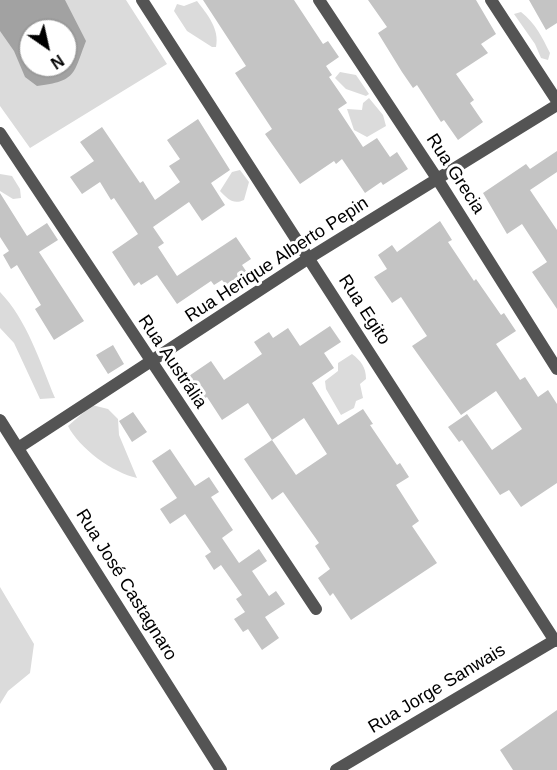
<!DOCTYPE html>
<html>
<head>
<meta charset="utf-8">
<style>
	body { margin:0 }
	#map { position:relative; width:557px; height:770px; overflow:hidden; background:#fff; font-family:Arial,sans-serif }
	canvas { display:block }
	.north { position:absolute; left:18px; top:18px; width:60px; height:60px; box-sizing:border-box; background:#fff; border:2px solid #999; border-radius:50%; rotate:146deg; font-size:16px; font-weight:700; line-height:24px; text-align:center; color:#000 }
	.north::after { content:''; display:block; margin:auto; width:21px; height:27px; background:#000; clip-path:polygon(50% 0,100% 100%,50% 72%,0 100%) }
</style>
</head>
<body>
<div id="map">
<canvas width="557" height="770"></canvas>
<div class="north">N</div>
</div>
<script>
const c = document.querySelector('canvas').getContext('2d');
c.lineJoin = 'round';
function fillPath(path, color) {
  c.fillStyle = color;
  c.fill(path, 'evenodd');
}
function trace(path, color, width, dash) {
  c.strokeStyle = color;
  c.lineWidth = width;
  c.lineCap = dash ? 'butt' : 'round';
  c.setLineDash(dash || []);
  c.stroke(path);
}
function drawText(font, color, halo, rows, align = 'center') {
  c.font = font + ' Arial,sans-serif';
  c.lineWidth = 6;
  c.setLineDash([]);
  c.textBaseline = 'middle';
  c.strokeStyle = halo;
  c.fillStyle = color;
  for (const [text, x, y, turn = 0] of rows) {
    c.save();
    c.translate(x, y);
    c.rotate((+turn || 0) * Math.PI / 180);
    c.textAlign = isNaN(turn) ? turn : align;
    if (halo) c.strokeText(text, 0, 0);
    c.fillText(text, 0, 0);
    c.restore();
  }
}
fillPath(new Path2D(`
	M0,0H126L167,64L30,148L0,106ZM30,30H66V66H30Z
	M197,1C207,14 220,29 216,47H212L187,31L174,11L177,4L184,6Z
	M521,12C536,24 542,37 550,53L548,60L541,58L535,44L514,14Z
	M340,72L356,75L369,94L366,96L346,89L335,78Z
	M369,98L383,115L386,126L367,137L354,130L347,109L362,110L363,103Z
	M240,170L249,182L244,200C233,205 228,199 220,191L232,172Z
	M0,174L12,176L20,189L21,198L13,199L0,191Z
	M0,292C27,320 40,362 55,398L40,399L14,343L0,328Z
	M352,354C361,361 366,367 366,379L360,384L363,398L356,401L354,408L341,415L326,389L325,381L338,371V363Z
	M92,405L108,409L118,419L119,435L137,478C113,473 79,448 68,426Z
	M0,587L34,644L30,673L8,691L0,704Z`), '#dbdbdb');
fillPath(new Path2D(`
	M0,0H65L86,41C73,74 77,81 37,86L25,77L14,51L0,31ZM30,30H66V66H30Z`), '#a2a2a2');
fillPath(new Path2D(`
	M203,0H294L323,44L328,41L339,57L326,66L332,75L329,77L347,103L338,109L363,147L377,138L390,157L397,152L408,169L383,185L381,182L365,193L342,159L336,164L334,161L300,184L265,134L272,129L235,73L246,66Z
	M368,0H476L496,34L481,44L488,53L456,74L474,100L470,103L483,122L458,140L444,120L441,122L417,85L413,88L402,72L378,33L387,27Z
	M529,0H557V23L546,30Z
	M198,119L230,170L211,183L225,205L202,221L189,202L153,227L164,243L158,247L177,276L236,237L251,259L242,265L246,271L226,285L222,280L214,285L211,281L177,304L157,275L141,285L139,282L134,286L112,252L138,234L114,198L111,200L100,182L82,194L70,177L94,161L80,142L102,127L140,183L143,181L155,200L180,182L169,166L180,159L167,140Z
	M557,151V172L530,190L557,230V309L532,272L547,262L522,224L507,234L483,193L526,164L530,169Z
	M0,193L27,236L47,223L58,240L39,252L84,321L54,340L35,309L41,305L17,265L11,269L3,255L9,251L0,237Z
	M440,221L452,240L448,242L474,281L476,279L501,315L504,313L516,331L496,344L520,380L525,377L538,397L548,390L557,404V483L521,507L509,490L500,495L462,440L459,442L448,427L467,414L492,450L522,429L496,391L461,415L412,346L427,336L401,297L392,303L374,277L387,269L378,255L392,245L397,252Z
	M330,326L341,342L324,353L334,368L312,383L338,425L363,409L373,424L370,425L397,465L400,463L409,477L396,485L419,521L412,526L437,563L351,620L333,593L330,596L318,578L330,569L315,546L319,543L283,492L272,500L244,459L272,440L248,403L222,420L207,397L202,400L186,378L211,361L224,380L262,354L254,342L269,332L273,338L288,328L300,346ZM304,418L327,454L296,475L272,440Z
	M113,345L124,364L108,374L96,355Z
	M133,412L147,432L132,442L119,421Z
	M170,449L195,486L209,477L219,492L211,497L233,530L222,538L239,563L259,549L267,561L252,571L269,596L276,591L285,604L265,617L279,638L262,650L248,629L243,632L234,619L245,612L236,599L242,595L221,565L214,570L205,556L211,552L185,514L170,524L160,509L177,498L152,461Z
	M557,710V770H513L500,750Z`), '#c4c4c4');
trace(new Path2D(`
	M142,0L555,641
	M319,0L438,180L557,369
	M491,0L557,101
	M0,133L316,609
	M0,420L221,770
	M18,448L309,258L557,105
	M336,770L557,639`), '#545454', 12);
drawText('18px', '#000', '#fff', [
	["Rua Grecia",455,174,57],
	["Rua Herique Alberto Pepin",277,260,-33],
	["Rua Egito",364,310,57],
	["Rua Austrália",172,362,56],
	["Rua José Castagnaro",126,585,58],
	["Rua Jorge Sanwais",437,689,-31]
]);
</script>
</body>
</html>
